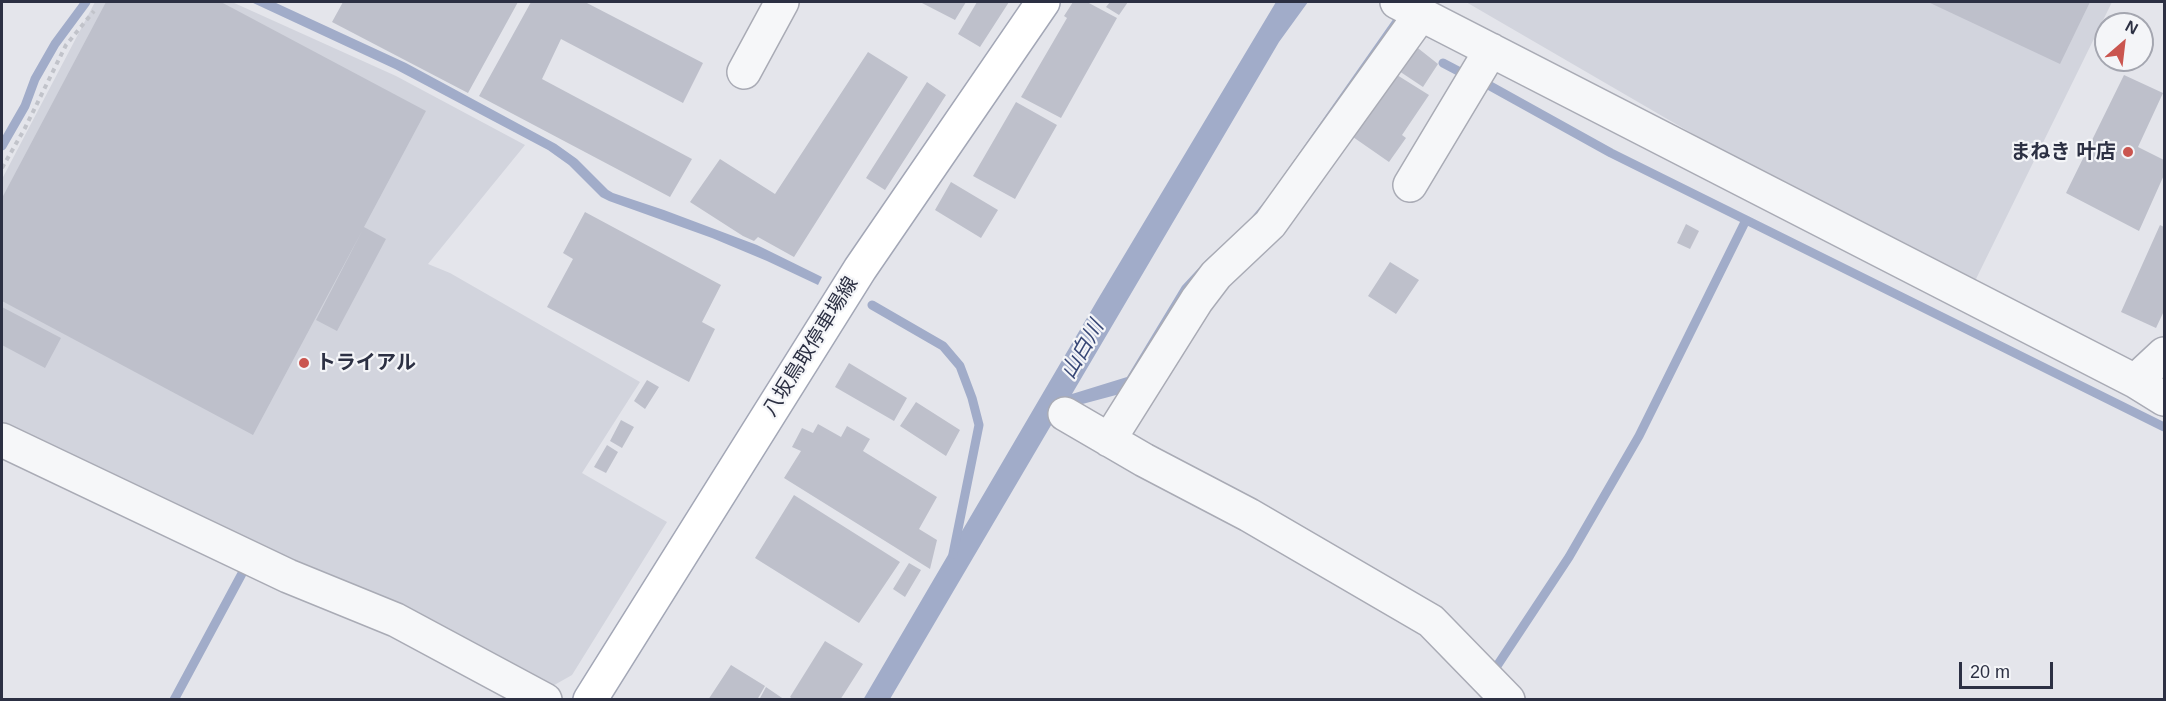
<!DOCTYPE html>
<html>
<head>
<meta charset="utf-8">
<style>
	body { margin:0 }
	#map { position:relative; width:2166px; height:701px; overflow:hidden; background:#e4e5eb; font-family:Arial,sans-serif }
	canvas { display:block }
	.frame { position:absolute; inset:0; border:3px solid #2c3043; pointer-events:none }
	.north { position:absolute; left:2094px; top:12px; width:60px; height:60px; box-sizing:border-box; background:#f4f5f8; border:2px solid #a4a6b0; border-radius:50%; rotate:28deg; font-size:16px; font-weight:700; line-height:24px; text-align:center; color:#2c3043 }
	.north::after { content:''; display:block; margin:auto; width:21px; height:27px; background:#ca554f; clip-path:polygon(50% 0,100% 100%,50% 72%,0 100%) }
	.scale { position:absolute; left:1959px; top:662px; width:94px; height:27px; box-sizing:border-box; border:3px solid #2c3043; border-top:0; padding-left:8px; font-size:18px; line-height:21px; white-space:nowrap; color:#2c3043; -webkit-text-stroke:4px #f4f5f8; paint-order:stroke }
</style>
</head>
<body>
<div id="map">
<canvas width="2166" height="701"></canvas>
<div class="frame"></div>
<div class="north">N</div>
<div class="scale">20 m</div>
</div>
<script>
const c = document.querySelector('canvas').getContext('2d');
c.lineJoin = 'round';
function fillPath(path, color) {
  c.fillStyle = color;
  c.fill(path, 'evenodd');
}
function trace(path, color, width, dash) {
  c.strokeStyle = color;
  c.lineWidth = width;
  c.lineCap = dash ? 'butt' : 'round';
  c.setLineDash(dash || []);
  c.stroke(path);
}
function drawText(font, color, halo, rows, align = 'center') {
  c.font = font + ' Arial,"Noto Sans JP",sans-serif';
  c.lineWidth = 4.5;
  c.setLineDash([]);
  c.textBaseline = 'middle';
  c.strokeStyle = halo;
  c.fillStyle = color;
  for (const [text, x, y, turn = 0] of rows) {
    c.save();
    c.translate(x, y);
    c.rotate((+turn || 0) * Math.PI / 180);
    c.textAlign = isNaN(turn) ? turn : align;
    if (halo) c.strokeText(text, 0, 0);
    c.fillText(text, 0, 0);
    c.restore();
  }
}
fillPath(new Path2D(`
	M95,2H232L396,76L525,145L428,264L450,273L640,382L582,473L667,522L572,675L542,692L2,435V179Z
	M1466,2H2112L1975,281L1755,170Z`), '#d2d4dd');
fillPath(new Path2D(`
	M251,2H274L406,63L556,144L577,159L608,190L613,193L664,210L757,245L822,277L818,285L767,261L712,238L609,201L601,197L569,165L548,150L395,69Z
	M1276,2H1308L1279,42L1072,394L1127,377L1182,286L1207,259L1245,225L1269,196L1394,18L1423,2L1131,391L1060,410L890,699L863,700L1098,299Z`), '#a1acc9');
trace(new Path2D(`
	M1443,63L1462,73
	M1483,82L1611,153L2164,427
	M2,146L25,106L35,79L55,44L86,2
	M872,305L943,346L960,366L972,398L979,425L953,554
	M1491,675L1569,557L1639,436L1746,220
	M174,700L245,568`), '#a1acc9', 9);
fillPath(new Path2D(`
	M106,2H221L426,111L364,227L386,239L337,331L316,320L362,231L253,435L2,301V198Z
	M343,2H518L468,93L332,22Z
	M531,2H585L703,63L683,103L561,39L542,79L692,159L670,197L479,96Z
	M920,2H966L955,20Z
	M977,2H1009L980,47L958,34Z
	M1073,2H1087L1117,18L1061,118L1021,97L1067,18L1064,16Z
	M1110,2H1128L1119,15L1106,7Z
	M1928,2H2090L2060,64Z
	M1414,45L1438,64L1423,87L1396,69Z
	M868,52L908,77L794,257L758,237L754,241L743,236L690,202L720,159L775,194Z
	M1397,75L1429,95L1402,135L1406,138L1389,162L1353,137Z
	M2124,75L2163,93L2138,147L2164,160V175L2139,231L2066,193Z
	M927,82L946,95L885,190L866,178Z
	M1016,102L1057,125L1015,199L973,176Z
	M951,182L998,210L981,238L935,210Z
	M585,212L721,285L702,322L715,329L689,382L547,307L573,259L563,253Z
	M1686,224L1699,231L1690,249L1677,243Z
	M2160,225L2164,227V311L2156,328L2121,312Z
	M1390,262L1419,280L1396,314L1368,296Z
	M2,307L61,338L45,368L2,345Z
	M849,363L907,398L894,421L835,387Z
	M647,380L659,387L645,409L634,401Z
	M916,402L960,430L946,456L900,426Z
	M621,420L634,427L622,448L610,441Z
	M818,424L841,437L847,426L870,439L863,451L937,497L919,529L937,540L930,569L784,478L801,451L792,447L802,428L813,433Z
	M607,445L618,452L606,473L594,467Z
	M794,495L900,562L859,623L755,558Z
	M909,563L921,570L905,597L893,589Z
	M825,641L863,664L840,700H794L790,697Z
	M731,665L765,686L757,700H708Z
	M766,687L785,700H759Z`), '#bec0cb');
const minor = new Path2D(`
	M1397,2L2135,381L2164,399
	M744,72L782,2
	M1410,185L1491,50
	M2135,381L2164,354
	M1065,414L1144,460L1249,515L1431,621L1508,700
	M2,440L288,576L396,620L545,700
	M1109,440L1197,300L1216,275L1270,224L1421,14`);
const major = new Path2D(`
	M590,700L860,269L1043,2`);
trace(minor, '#a9abb5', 36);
trace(major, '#a3a7b6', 36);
trace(new Path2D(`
	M2,168L25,128L66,45L94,11`), '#c1c3ca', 4, [4.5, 4.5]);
trace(minor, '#f6f7f9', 33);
trace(major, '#fff', 33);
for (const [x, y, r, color] of [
	[2128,152,6,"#ca554f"],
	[304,363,6,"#ca554f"]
]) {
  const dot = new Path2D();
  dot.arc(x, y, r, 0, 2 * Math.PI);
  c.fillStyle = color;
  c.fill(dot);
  trace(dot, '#f4f5f8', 2);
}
drawText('bold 20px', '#2c3043', '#f4f5f8', [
	["まねき 叶店",2116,152],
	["トライアル",316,363,"left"]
], 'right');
drawText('20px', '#2c3043', '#f4f5f8', [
	["八坂鳥取停車場線",811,347,-58]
]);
drawText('italic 21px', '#374776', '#f4f5f8', [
	["山白川",1083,350,-60]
]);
</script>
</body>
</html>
